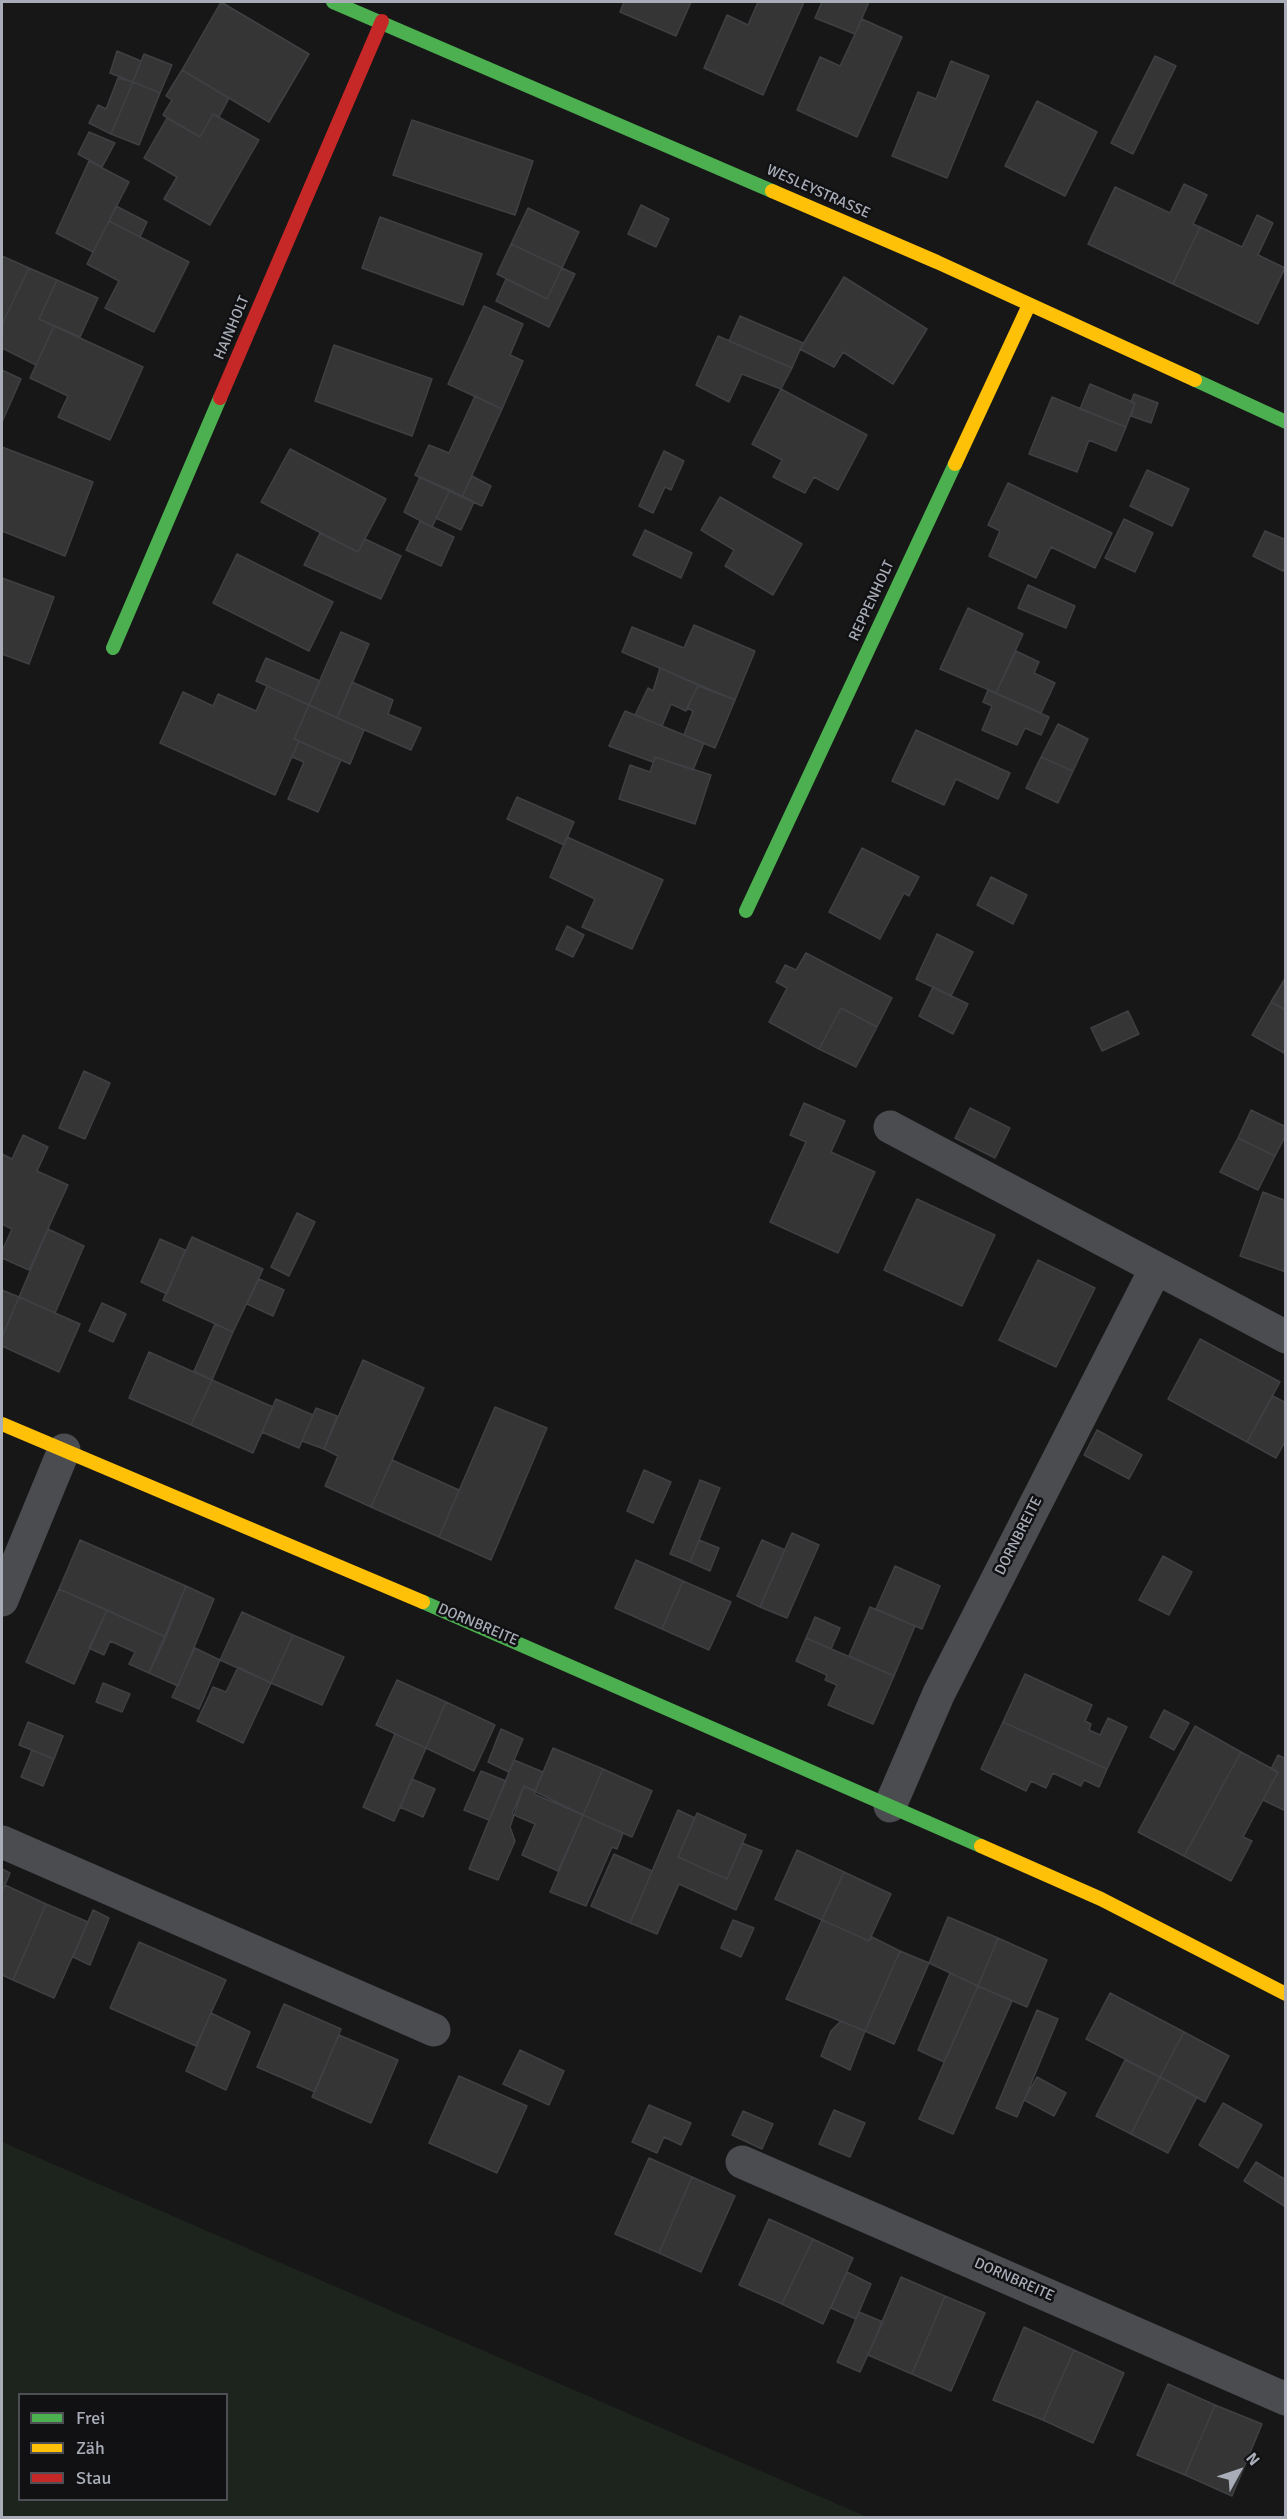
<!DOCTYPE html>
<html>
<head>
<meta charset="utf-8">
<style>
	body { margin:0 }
	#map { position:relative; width:1287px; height:2519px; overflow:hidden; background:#171717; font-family:Signika,sans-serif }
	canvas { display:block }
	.frame { position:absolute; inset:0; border:3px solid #a8adb8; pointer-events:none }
	.legend { position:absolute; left:18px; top:2393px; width:210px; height:108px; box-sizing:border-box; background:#111113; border:2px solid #4d4f55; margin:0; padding:8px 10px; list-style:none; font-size:18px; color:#a8adb8 }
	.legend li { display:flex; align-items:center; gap:12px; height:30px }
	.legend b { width:30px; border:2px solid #4d4f55 }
	.north { position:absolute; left:1209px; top:2441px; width:60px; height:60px; -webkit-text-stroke:4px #111113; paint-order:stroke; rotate:50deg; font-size:16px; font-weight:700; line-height:24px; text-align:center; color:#a8adb8 }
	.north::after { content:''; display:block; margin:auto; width:21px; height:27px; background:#a8adb8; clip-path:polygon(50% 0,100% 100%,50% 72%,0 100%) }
</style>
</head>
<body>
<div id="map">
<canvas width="1287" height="2519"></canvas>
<div class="frame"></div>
<ul class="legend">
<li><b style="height:8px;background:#4caf50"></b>Frei</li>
<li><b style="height:8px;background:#ffc107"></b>Zäh</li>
<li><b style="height:8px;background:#c62828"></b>Stau</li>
</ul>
<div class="north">N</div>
</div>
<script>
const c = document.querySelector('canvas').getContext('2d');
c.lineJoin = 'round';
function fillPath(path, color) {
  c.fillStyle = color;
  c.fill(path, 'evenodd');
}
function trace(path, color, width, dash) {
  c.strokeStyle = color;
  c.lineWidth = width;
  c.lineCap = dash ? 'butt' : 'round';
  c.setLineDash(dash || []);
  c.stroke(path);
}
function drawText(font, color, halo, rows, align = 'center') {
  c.font = font + ' Signika,sans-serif';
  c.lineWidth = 5;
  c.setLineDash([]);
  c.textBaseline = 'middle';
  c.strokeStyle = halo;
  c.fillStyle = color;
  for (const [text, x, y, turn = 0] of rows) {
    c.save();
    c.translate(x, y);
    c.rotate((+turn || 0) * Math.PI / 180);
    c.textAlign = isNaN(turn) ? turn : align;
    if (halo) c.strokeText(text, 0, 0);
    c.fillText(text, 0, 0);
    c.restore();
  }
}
fillPath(new Path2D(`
	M2,2142L867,2517H2ZM20,2394H226V2500H20Z`), '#1d241e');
const building = new Path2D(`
	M221,2L309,54L269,122L182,70Z
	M624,2H691L676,36L620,12Z
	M758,2H804L763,95L704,68L727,15L748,25Z
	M822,2H869L855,34L815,18Z
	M862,19L902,37L857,137L797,110L820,57L840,66Z
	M117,51L141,61L133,82L110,73Z
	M144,54L172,65L160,93L133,82Z
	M1155,56L1176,66L1133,154L1111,143Z
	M951,61L989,76L947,178L892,156L918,92L936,99Z
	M182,70L229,98L219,117L213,114L200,137L163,115L172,100L166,96Z
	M118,78L133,82L111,134L89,123L98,105L106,109Z
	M133,82L160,93L139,145L111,134Z
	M1037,101L1097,132L1065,196L1005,166Z
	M213,114L259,140L210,225L164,199L177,177L144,158L167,118L200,137Z
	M412,120L533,161L515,215L393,175Z
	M89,132L115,143L102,167L78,154Z
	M89,161L129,182L93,252L56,233Z
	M1184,184L1207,195L1193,224L1200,227L1173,284L1088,244L1115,187L1170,213Z
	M641,205L669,219L656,247L628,234Z
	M116,206L147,222L140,237L109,221Z
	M528,208L579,232L562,268L511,244Z
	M1257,215L1273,223L1258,255L1285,268L1258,324L1173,284L1200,227L1242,247Z
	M380,217L482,254L463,305L362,268Z
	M109,221L189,262L154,332L105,308L119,281L87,264Z
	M511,244L562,268L547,299L497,274Z
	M2,256L29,268L3,322L2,321Z
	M29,268L57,280L39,319L54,326L36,365L2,348L3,322Z
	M562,268L575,274L549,327L496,301L506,279L547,299Z
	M844,277L927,329L893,384L843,352L834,367L800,349Z
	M57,280L98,298L80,337L39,319Z
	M484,306L523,324L510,355L523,361L502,409L448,384Z
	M740,316L803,343L792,368L729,341Z
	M54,326L143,367L110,440L58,417L68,396L30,378Z
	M718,336L792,368L781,389L742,374L729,402L696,385Z
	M334,345L432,379L412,436L315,401Z
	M2,370L21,379L2,422Z
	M1090,384L1135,403L1126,427L1080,409Z
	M781,389L867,435L838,490L814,477L805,493L773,477L782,460L752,444Z
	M1134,394L1158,403L1151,423L1131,416L1135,403L1131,402Z
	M475,396L502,409L462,497L415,475L429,445L449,453Z
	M1052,397L1126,427L1116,451L1089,440L1077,472L1029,454Z
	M2,447L93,482L65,556L2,531Z
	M290,449L386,499L358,552L261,502Z
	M664,451L684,461L671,490L665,487L653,513L639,506Z
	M1147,470L1189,489L1172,526L1130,506Z
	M472,476L491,486L482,506L462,497Z
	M420,477L450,490L432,527L404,512Z
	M1008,483L1112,533L1095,568L1051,547L1036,578L989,556L1000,531L988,525Z
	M450,490L474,502L461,530L436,518Z
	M720,497L802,544L773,595L725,566L734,550L701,530Z
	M1124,519L1153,533L1135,572L1105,558Z
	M420,521L454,537L441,566L406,550Z
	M645,530L692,553L681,578L633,555Z
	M1265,531L1286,540V566L1283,571L1253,556Z
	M320,533L358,552L365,539L401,556L381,599L304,565Z
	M237,554L333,602L309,651L213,603Z
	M2,578L54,597L29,664L2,654Z
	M1028,585L1075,606L1066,628L1018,608Z
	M968,608L1023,634L996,693L940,669Z
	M694,625L755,651L735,700L622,652L632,627L684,648Z
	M341,632L369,644L337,718L309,705Z
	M1016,651L1039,662L1034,673L1055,683L1041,713L996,693Z
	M266,658L320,681L309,705L256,681Z
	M660,668L698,685L686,711L671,704L662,726L635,715L648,688L653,691Z
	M352,682L393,700L388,714L421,728L411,750L337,718Z
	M267,686L309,705L294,739L299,741L275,795L160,743L183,692L213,706L218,694L256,711Z
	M698,686L735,700L715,748L684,735L693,711L687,708Z
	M988,690L1049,717L1041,735L1025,728L1017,745L982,730L992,706L983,702Z
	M309,705L364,730L350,764L294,739Z
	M625,711L704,743L693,770L655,757L653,762L609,746Z
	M1058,724L1088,739L1073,771L1041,757Z
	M916,730L1010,773L998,799L956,779L944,805L892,781Z
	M299,741L341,760L318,812L288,799L304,762L292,757Z
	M655,757L711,775L695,824L619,799L630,765L650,772Z
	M1041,757L1073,771L1058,803L1026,788Z
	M517,797L574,822L564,845L507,819Z
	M567,837L663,880L632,949L582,927L595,899L550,877Z
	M862,848L919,877L909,896L904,893L880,939L829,912Z
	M991,877L1027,895L1013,924L977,905Z
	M567,926L584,935L573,957L556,949Z
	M937,934L973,952L951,996L916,979Z
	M806,953L892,998L877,1027L841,1008L819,1049L769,1022L787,988L776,982L785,965L796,970Z
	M1286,977V1010L1271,1002Z
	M933,987L968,1004L953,1034L919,1016Z
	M1271,1002L1286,1010V1054L1252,1035Z
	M841,1008L877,1027L856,1067L819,1049Z
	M1128,1011L1139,1034L1102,1051L1091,1028Z
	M84,1071L110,1083L85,1139L59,1128Z
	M804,1103L845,1121L831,1152L875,1172L838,1253L770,1222L806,1142L790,1135Z
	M970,1108L1010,1128L995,1158L955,1138Z
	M1251,1110L1286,1127V1135L1275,1156L1238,1138Z
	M23,1135L48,1147L37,1171L68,1185L29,1270L2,1258V1251L12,1229L2,1224V1154L12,1159Z
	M1238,1138L1275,1156L1258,1190L1220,1172Z
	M1263,1192L1286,1201V1272L1240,1256Z
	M917,1199L995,1235L962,1306L884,1270Z
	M297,1213L315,1222L289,1276L271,1267Z
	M48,1229L84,1246L55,1313L19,1297Z
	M192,1237L263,1269L233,1332L163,1300Z
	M160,1239L185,1250L167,1294L141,1282Z
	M1038,1260L1095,1288L1056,1367L999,1340Z
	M259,1279L284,1290L273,1316L247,1304Z
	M2,1290L19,1297L2,1337Z
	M19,1297L80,1324L59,1372L2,1346V1337Z
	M102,1303L126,1314L113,1342L89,1331Z
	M215,1324L233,1332L212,1380L194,1371Z
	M1200,1339L1280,1382L1247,1442L1168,1399Z
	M149,1352L212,1380L191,1425L129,1398Z
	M363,1360L424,1388L371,1507L325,1486L338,1456L324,1449Z
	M212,1380L273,1407L253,1453L191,1425Z
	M1273,1396L1286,1403V1440L1276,1458L1247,1442Z
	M276,1399L313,1415L299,1448L262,1432Z
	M495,1407L547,1428L491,1560L439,1537Z
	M316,1408L337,1416L324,1449L302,1441Z
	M1097,1430L1142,1455L1129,1479L1084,1455Z
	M392,1460L459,1490L439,1537L371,1507Z
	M644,1470L671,1482L653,1523L627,1511Z
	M700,1480L720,1488L690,1562L670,1554Z
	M792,1533L819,1545L787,1618L760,1607Z
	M80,1540L186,1586L166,1637L59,1589Z
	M699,1540L719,1548L710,1571L690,1562Z
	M762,1540L785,1550L760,1607L737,1596Z
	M1163,1556L1192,1572L1169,1615L1139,1600Z
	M636,1560L683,1581L662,1629L615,1608Z
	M895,1566L940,1586L922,1629L876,1609Z
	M683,1581L731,1602L709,1650L662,1629Z
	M186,1586L214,1599L178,1686L149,1673Z
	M59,1589L107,1610L74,1684L26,1662Z
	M870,1607L915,1626L894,1676L849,1656Z
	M107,1610L166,1637L149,1673L129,1664L135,1652L110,1641L104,1655L89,1648Z
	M242,1612L293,1635L271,1683L220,1660Z
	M815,1617L840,1628L831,1649L806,1638Z
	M293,1635L344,1657L322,1705L271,1683Z
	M806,1638L894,1676L873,1724L828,1705L837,1685L825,1680L827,1675L796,1661Z
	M195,1648L220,1660L199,1709L172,1697Z
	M238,1667L271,1683L243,1743L197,1721L213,1687L226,1692Z
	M1025,1674L1092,1705L1085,1721L1091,1724L1089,1730L1100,1735L1108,1718L1127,1727L1107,1769L1003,1722Z
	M397,1680L446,1702L426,1748L376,1725Z
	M103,1683L130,1694L122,1712L96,1702Z
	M446,1702L495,1725L474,1771L426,1748Z
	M1164,1710L1189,1723L1174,1750L1150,1737Z
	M28,1722L63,1736L54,1759L19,1745Z
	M1003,1722L1107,1769L1099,1787L1084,1780L1081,1786L1053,1773L1046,1788L1031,1781L1026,1791L981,1769Z
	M1195,1726L1241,1752L1184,1856L1138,1832Z
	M501,1729L523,1739L509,1772L488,1762Z
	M395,1734L426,1748L394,1821L363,1807Z
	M553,1748L603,1769L583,1815L534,1794Z
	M32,1750L54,1759L43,1786L21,1777Z
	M1241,1752L1278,1772L1243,1837L1252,1841L1231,1881L1184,1856Z
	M1278,1755L1286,1759V1811L1263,1800L1278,1772L1271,1769Z
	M514,1760L543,1772L535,1791L524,1786L510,1827L515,1841L498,1880L469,1869Z
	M603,1769L652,1791L632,1837L583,1815Z
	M481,1771L506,1781L489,1820L464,1810Z
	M412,1779L435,1789L423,1817L400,1807Z
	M524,1786L583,1815L558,1871L522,1855L535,1824L512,1814Z
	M678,1810L695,1818L678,1857L727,1879L742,1843L762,1851L736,1910L679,1884L657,1934L630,1923Z
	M697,1813L746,1835L727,1879L678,1857Z
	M583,1815L623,1833L617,1849L612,1847L586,1906L550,1892Z
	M797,1850L844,1872L822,1920L775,1899Z
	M614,1854L652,1871L630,1923L591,1906Z
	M2,1869L10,1873L2,1892Z
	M844,1872L891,1894L869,1941L822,1920Z
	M5,1885L46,1904L13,1980L2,1975V1892Z
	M46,1904L88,1922L54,1998L13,1980Z
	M93,1910L109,1918L90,1965L73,1957Z
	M948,1917L998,1938L978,1986L929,1963Z
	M733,1920L754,1928L741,1957L721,1948Z
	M822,1920L869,1941L872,1937L900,1951L865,2031L786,1999Z
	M998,1938L1047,1960L1027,2007L978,1986Z
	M139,1942L226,1980L196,2046L110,2008Z
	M900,1951L929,1963L894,2044L865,2031Z
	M950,1973L978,1986L944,2062L918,2050Z
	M978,1986L1012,2001L953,2134L919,2119Z
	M1110,1993L1184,2032L1160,2077L1086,2039Z
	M284,2004L341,2029L315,2092L257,2067Z
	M1037,2010L1058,2019L1017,2117L996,2108Z
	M211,2013L250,2032L226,2090L186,2071Z
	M841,2021L865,2031L850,2070L821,2056L831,2031Z
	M1184,2032L1229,2056L1205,2102L1160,2077Z
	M339,2035L398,2060L371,2123L312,2097Z
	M520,2050L564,2071L549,2105L503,2084Z
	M1125,2060L1160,2077L1131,2134L1096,2116Z
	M459,2076L527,2106L497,2173L429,2143Z
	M1037,2077L1066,2093L1054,2116L1024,2100Z
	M1160,2077L1197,2097L1168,2153L1131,2134Z
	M1223,2103L1262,2125L1238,2168L1199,2145Z
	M649,2105L691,2123L681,2145L664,2137L657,2153L632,2142Z
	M834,2110L865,2123L850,2157L819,2144Z
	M743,2111L773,2124L762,2149L732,2135Z
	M649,2158L692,2177L659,2253L615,2234Z
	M1256,2162L1286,2180V2207L1244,2181Z
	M692,2177L735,2196L701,2272L659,2253Z
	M769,2219L813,2239L782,2304L739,2285Z
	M813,2239L853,2258L823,2324L782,2304Z
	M847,2272L871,2284L856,2319L831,2308Z
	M901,2277L945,2296L912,2374L868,2355Z
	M945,2296L985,2313L951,2391L912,2374Z
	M859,2312L883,2322L860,2372L837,2362Z
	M1024,2327L1074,2350L1043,2420L993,2400Z
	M1074,2350L1124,2373L1093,2443L1043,2420Z
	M1168,2384L1215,2405L1185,2475L1137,2455Z
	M1215,2405L1262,2424L1232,2496L1185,2475Z`);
fillPath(building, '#353536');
trace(building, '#3f4043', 1.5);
trace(new Path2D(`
	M890,1127L1286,1337
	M2,1600L64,1450
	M890,1806L939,1693L1155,1270
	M2,1842L434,2030
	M742,2162L1286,2399`), '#4b4c50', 33);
trace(new Path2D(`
	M333,2L772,191
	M1195,380L1286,422
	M113,648L220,398
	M746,911L955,464
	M423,1602L981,1846`), '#4caf50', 14);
trace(new Path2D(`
	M772,191L937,262L1195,380
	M955,464L1029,305
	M2,1424L423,1602
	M981,1846L1101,1899L1286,1994`), '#ffc107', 14);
trace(new Path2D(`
	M220,398L382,21`), '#c62828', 14);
drawText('15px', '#a8adb8', '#111113', [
	["WESLEYSTRASSE",818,192,24],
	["HAINHOLT",232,328,-67],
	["REPPENHOLT",872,601,-65],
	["DORNBREITE",1019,1536,-63],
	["DORNBREITE",478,1625,23],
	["DORNBREITE",1014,2280,24]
]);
</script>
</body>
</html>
